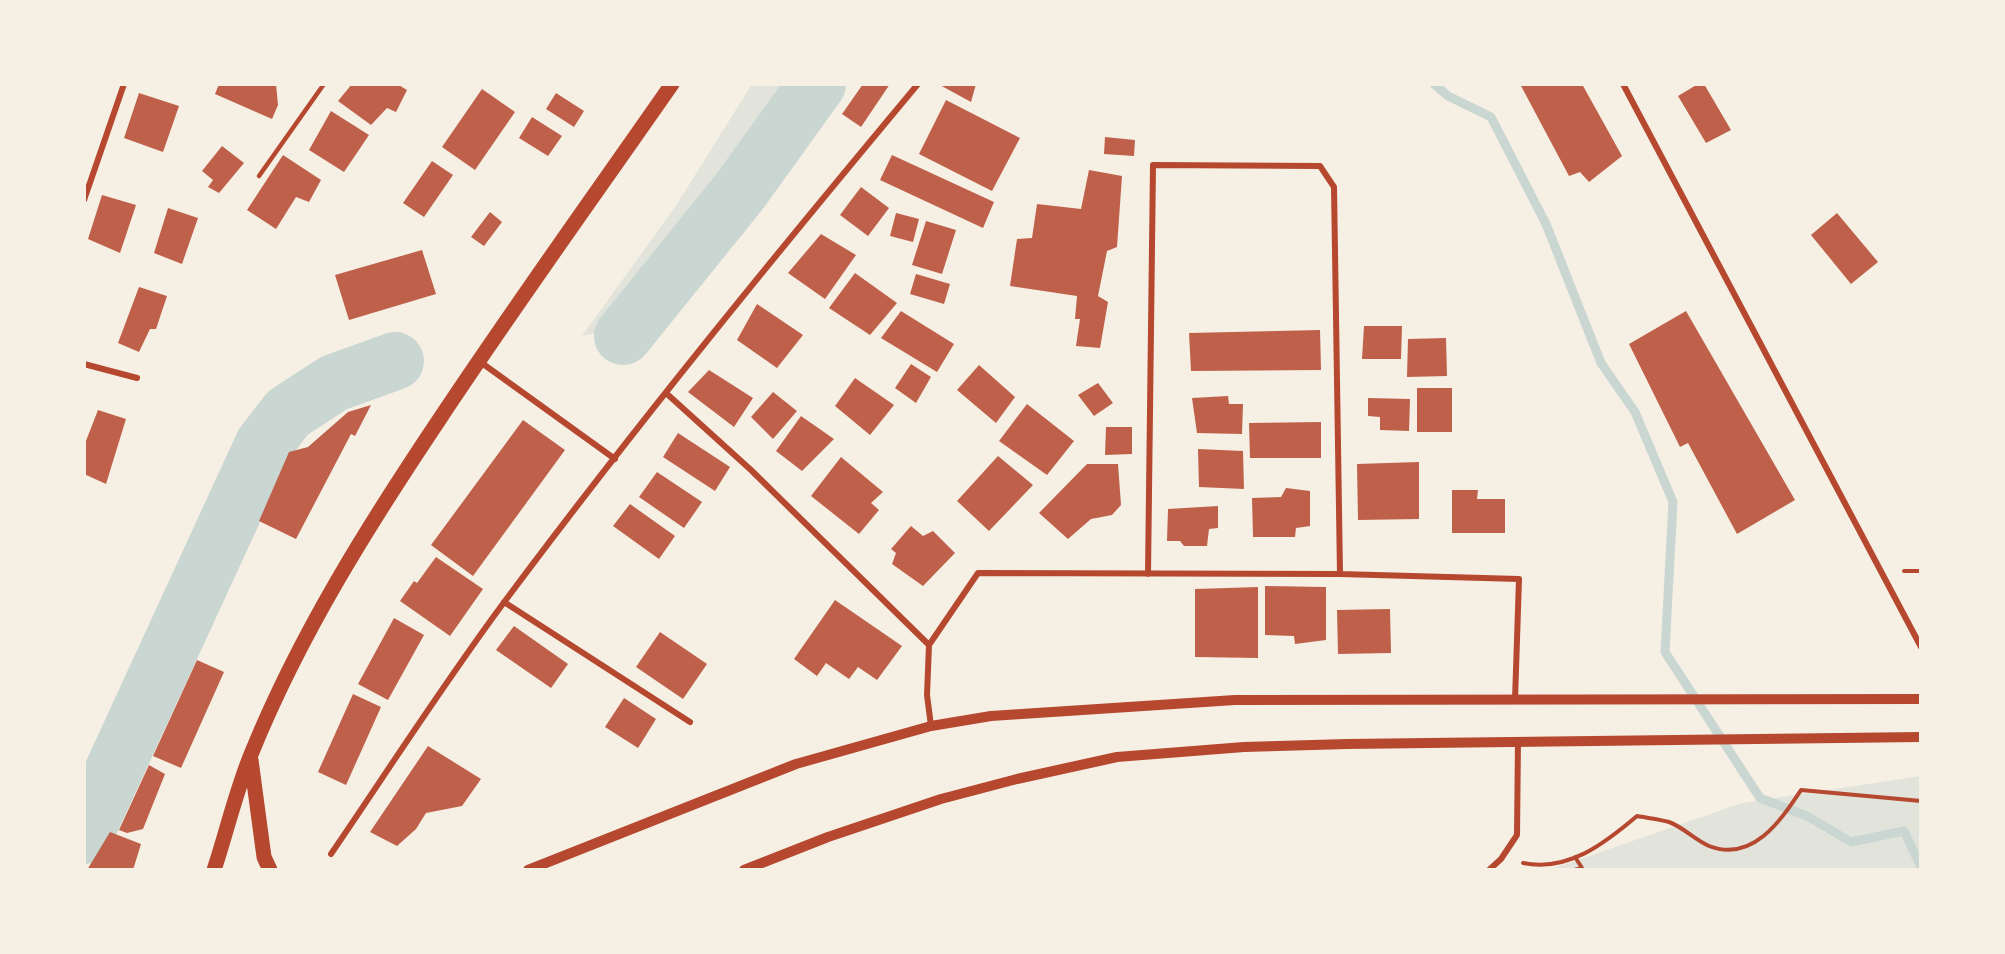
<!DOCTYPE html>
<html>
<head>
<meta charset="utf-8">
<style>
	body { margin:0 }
	#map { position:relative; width:2005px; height:954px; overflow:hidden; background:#f6efe4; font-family:Barlow,sans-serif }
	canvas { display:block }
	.frame { position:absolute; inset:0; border:86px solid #f6efe4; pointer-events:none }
</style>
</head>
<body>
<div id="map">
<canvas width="2005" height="954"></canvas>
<div class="frame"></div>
</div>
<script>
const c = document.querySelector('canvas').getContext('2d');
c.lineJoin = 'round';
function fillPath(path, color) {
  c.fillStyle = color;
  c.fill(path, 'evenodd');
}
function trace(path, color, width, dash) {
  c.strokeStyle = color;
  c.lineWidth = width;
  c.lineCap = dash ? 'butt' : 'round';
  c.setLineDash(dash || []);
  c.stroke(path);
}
fillPath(new Path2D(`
	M752,84H806L732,186L621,328L582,336L677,204Z
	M1921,776V870H1549L1742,803Z`), '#e2e4dc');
trace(new Path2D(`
	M1434,84L1448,96L1491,117L1546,224L1601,363L1635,412L1673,502L1665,652L1760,798L1807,816L1851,842L1904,831L1921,867`), '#c9d6d2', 9);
trace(new Path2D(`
	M623,336L740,191L817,84
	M84,835L264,444L288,413L334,383L395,361`), '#c9d6d2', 58);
fillPath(new Path2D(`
	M219,84H276L278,105L272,119L215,94Z
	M352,84H397L407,90L396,112L387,108L371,125L338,101Z
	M863,84H890L861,127L842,114Z
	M938,84H976L971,102Z
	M1520,84H1582L1622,156L1589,182L1580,172L1569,176Z
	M1698,84H1704L1731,130L1706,143L1678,96Z
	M482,89L515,112L475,170L442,147Z
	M139,93L179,106L163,152L124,138Z
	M556,93L584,111L574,127L546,109Z
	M946,100L1020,138L992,191L919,154Z
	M331,111L369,135L344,172L309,150Z
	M532,117L562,136L548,156L519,138Z
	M1105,137L1135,140L1134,156L1104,154Z
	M222,146L244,163L219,193L208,187L213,180L202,171Z
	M283,155L321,180L309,202L296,197L276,229L247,210Z
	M892,155L994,202L983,228L880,180Z
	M432,161L453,175L424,217L403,203Z
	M1089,170L1122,176L1117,247L1107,251L1098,296L1108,302L1100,348L1076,346L1080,319H1075L1077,296L1010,286L1017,239L1032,238L1037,204L1081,209Z
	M861,187L889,208L868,236L840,215Z
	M102,195L136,205L120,253L88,239Z
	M168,208L198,218L182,264L154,253Z
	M490,212L502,222L484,246L471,237Z
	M896,213L919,219L913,242L890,236Z
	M1837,213L1878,262L1851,284L1811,235Z
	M926,221L956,230L942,274L912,265Z
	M821,234L856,255L825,299L788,273Z
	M422,250L436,294L349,320L335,275Z
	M855,273L897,303L870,335L829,308Z
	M916,274L950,284L944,304L910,294Z
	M139,287L167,296L156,329H150L139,352L118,343Z
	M757,304L803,335L777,368L737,340Z
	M901,311L954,344L937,372L881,338Z
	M1686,311L1795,500L1737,534L1688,443L1680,447L1629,344Z
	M1364,326H1402L1401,359H1362Z
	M1320,330L1321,370L1191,371L1189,333Z
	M1446,338L1447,376L1407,377L1408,339Z
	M911,364L931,377L916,403L895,388Z
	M979,365L1015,397L996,423L957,390Z
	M709,370L753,398L734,427L688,392Z
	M855,378L894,405L870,435L835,406Z
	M1098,383L1113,403L1094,416L1078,395Z
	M1417,388H1452V432H1417Z
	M773,392L797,411L773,439L751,417Z
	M1228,396L1229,404H1243L1242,434L1197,433L1192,398Z
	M1368,398L1410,399L1409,431L1380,430V417L1368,416Z
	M1027,404L1074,441L1047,475L999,441Z
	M371,405L355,436L351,434L296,539L259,521L289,452L308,447L348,412Z
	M98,410L126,419L106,484L84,474V446Z
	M801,416L834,439L802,471L776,451Z
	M523,420L565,450L473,576L431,545Z
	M1321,422V458H1250L1249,423Z
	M1106,427H1132V454L1105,455Z
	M678,433L730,467L715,491L663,457Z
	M1198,449L1243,451L1244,489L1199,487Z
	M998,456L1033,485L989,531L957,501Z
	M841,457L883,492L871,503L879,510L859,534L811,496Z
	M1419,462V519L1358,520L1357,464Z
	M1087,464H1118L1121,505L1112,515L1091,519L1068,539L1039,513Z
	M657,472L702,502L684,528L639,497Z
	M1286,488L1310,491V526L1296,528L1295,537H1253L1252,498L1281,497Z
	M1452,490H1478L1477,499H1505V533H1452Z
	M630,504L675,536L659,559L613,526Z
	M1218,506V528L1209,529L1207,546H1184L1180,541H1167L1168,509Z
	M911,526L923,536L933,531L955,553L923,586L892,564L896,553L891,549Z
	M436,557L483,589L450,636L400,601L414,581L417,583Z
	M1265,586L1326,587V640L1295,644L1294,636L1265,635Z
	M1258,587V658L1195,657V589Z
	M835,600L902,646L877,680L858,667L849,679L826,663L817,676L794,659Z
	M1390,609L1391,653L1338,654L1337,610Z
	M394,618L424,635L388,700L358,684Z
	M514,626L568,664L551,688L496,650Z
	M660,632L707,664L683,699L636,667Z
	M197,660L224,672L181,768L153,756Z
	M353,694L381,707L346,785L318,772Z
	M624,698L656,719L638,748L605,727Z
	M428,746L481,779L462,806L426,813L416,829L397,846L370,832Z
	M149,765L165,774L143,829L127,833L119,830Z
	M110,832L141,844L133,870H87Z`), '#bf614a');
trace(new Path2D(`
	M1904,571H1921
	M1523,863C1568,872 1604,844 1637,816C1647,818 1659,819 1669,822C1683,827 1695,840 1709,846C1753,863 1781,820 1801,790L1921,801
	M1574,870L1582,868L1575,857`), '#b5482f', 4);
trace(new Path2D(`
	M259,176L324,84`), '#b5482f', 4.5);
trace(new Path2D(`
	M1623,84L1921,647
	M84,200L124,84
	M479,361L615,459
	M84,364L137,378
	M666,393L751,470L929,645L927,695L931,726
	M1148,574L1153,165L1320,166L1334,187L1340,574
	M504,602L690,722
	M929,645L978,573L1340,574L1519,579L1515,700
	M331,854C389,769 444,683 505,601C637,424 777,253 918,84
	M1489,870L1501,859L1517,835L1518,741`), '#b5482f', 6);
trace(new Path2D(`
	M528,870L796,764L931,726L991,716L1235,700L1921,699
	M744,870L828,837L941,799L1017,779L1117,757L1244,747L1347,744L1921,737`), '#b5482f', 10);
trace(new Path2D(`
	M251,760L264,857L270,870
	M214,870C227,831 236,790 252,752C300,634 368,526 439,420C514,307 594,196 672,84`), '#b5482f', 15);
</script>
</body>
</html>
